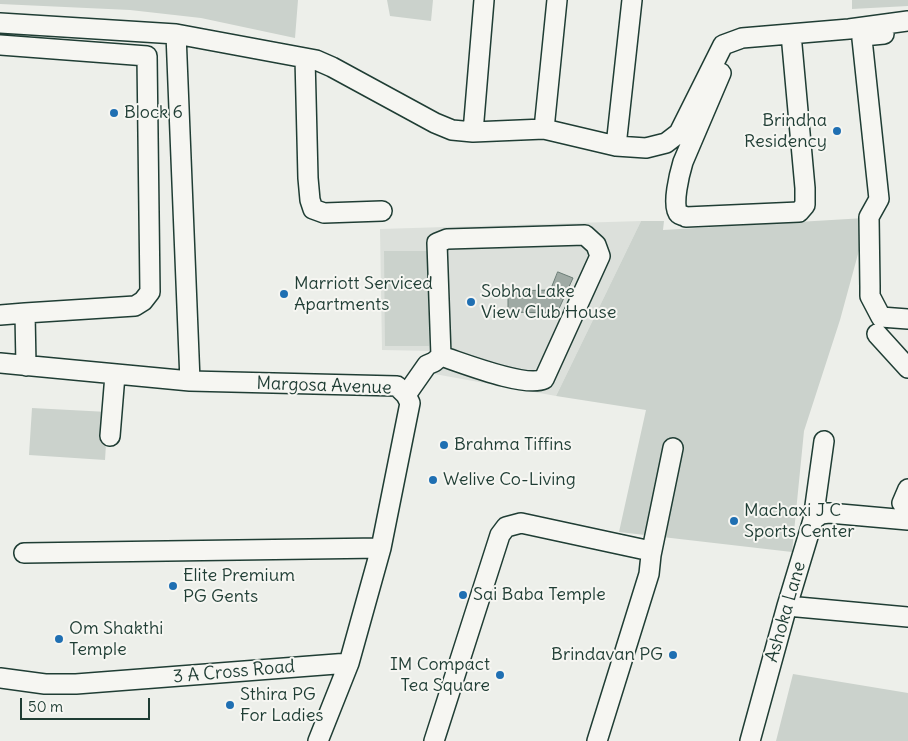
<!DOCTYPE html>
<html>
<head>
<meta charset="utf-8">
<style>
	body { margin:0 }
	#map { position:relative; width:908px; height:741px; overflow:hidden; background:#edefea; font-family:Delius,sans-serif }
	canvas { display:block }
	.scale { position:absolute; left:20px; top:698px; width:130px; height:22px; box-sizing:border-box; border:2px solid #1f3d34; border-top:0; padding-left:6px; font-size:15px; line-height:18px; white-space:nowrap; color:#1f3d34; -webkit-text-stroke:4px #f6f6f2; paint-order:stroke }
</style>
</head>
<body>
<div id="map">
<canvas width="908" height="741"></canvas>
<div class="scale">50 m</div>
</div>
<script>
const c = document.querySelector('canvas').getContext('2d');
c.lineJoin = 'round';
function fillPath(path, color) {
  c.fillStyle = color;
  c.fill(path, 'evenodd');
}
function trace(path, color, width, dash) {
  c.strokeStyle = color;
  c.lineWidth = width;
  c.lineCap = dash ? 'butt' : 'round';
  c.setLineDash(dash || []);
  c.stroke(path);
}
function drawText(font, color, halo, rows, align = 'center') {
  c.font = font + ' Delius,sans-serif';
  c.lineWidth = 4;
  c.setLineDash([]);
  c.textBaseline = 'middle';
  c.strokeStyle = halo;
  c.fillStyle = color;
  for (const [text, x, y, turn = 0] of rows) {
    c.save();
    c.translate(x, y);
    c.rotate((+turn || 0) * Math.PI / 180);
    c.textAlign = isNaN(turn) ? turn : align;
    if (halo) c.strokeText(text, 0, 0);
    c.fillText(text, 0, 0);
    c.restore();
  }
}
fillPath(new Path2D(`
	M641,221L556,396L429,373L431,351L382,350L380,229Z`), '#dce0db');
fillPath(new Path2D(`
	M0,0H298L295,38L201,18L130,10L0,4Z
	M387,0H433L431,21L390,16Z
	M852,0H908V6L852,9Z
	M865,218L861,243L840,320L804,431L792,552L619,532L646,410L556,396L641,221H664L663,230Z
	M384,251H428L429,346H385Z
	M32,408L108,412L105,460L29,455Z
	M793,674L908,693V741H776Z`), '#cbd2cc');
const water = new Path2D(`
	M558,272L573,278L557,313L508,312V291L550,290Z`);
fillPath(water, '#9faaa4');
trace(water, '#6c7e77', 1);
const minor = new Path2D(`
	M0,23L176,34L316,60L332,67L435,123L452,130L473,132L544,129L616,146L646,148L666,143L679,133L723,45L742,38L849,29L908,21
	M176,34L190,381
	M884,34L863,36L862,39L879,199L869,217L870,287V296L881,317L908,319
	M0,45L147,56L150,292L143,301L135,306L25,313L26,366
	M305,58L308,178L310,200L313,209L324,213L382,211
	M721,73L683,162C680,172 671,207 679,214C680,215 685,216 686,217L799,212L805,205V188L791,34
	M544,129L557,0
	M473,132L484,0
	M616,146L632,0
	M0,315L25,313
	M877,334L908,368
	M0,363L190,381L397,386L406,395L410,403L381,548L349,663L318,741
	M406,395L427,365L434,362L441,356C463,363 525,388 544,379L600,256L596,245L585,235L447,239L437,243L441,356
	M110,436L115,375
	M902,503L908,489
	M813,520L824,441
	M24,553L381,548
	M651,555L673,448
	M787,606L908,617
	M0,678L45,684H76L349,663
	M434,741L500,535L506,527L521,523L646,550L651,555L649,574L597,741
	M750,741L787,606L813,520L821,514L829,513L908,520`);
trace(minor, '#1f3d34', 22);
trace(minor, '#f6f6f2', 19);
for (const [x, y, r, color] of [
	[114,113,5,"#1f6fb2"],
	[837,131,5,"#1f6fb2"],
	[284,294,5,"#1f6fb2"],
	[471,302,5,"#1f6fb2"],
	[444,445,5,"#1f6fb2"],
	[433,480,5,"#1f6fb2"],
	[734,521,5,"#1f6fb2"],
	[173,586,5,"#1f6fb2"],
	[463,595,5,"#1f6fb2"],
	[59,639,5,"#1f6fb2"],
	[673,655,5,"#1f6fb2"],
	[500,675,5,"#1f6fb2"],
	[230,705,5,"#1f6fb2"]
]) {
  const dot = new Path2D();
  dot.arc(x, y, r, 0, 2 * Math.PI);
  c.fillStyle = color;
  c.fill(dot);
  trace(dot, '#f6f6f2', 2);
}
drawText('18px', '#1f3d34', '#f6f6f2', [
	["Block 6",124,113],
	["Brindha",827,121,"right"],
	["Residency",827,142,"right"],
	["Marriott Serviced",294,284],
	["Apartments",294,305],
	["Sobha Lake",481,292],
	["View Club House",481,313],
	["Brahma Tiffins",454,445],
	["Welive Co-Living",443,480],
	["Machaxi J C",744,511],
	["Sports Center",744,532],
	["Elite Premium",183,576],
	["PG Gents",183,597],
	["Sai Baba Temple",473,595],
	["Om Shakthi",69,629],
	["Temple",69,650],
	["Brindavan PG",663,655,"right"],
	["IM Compact",490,665,"right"],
	["Tea Square",490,686,"right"],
	["Sthira PG",240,695],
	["For Ladies",240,716]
], 'left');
drawText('18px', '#1f3d34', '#f6f6f2', [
	["Margosa Avenue",324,386,2],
	["Ashoka Lane",786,612,-74],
	["3 A Cross Road",234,672,-5]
]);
</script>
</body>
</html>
